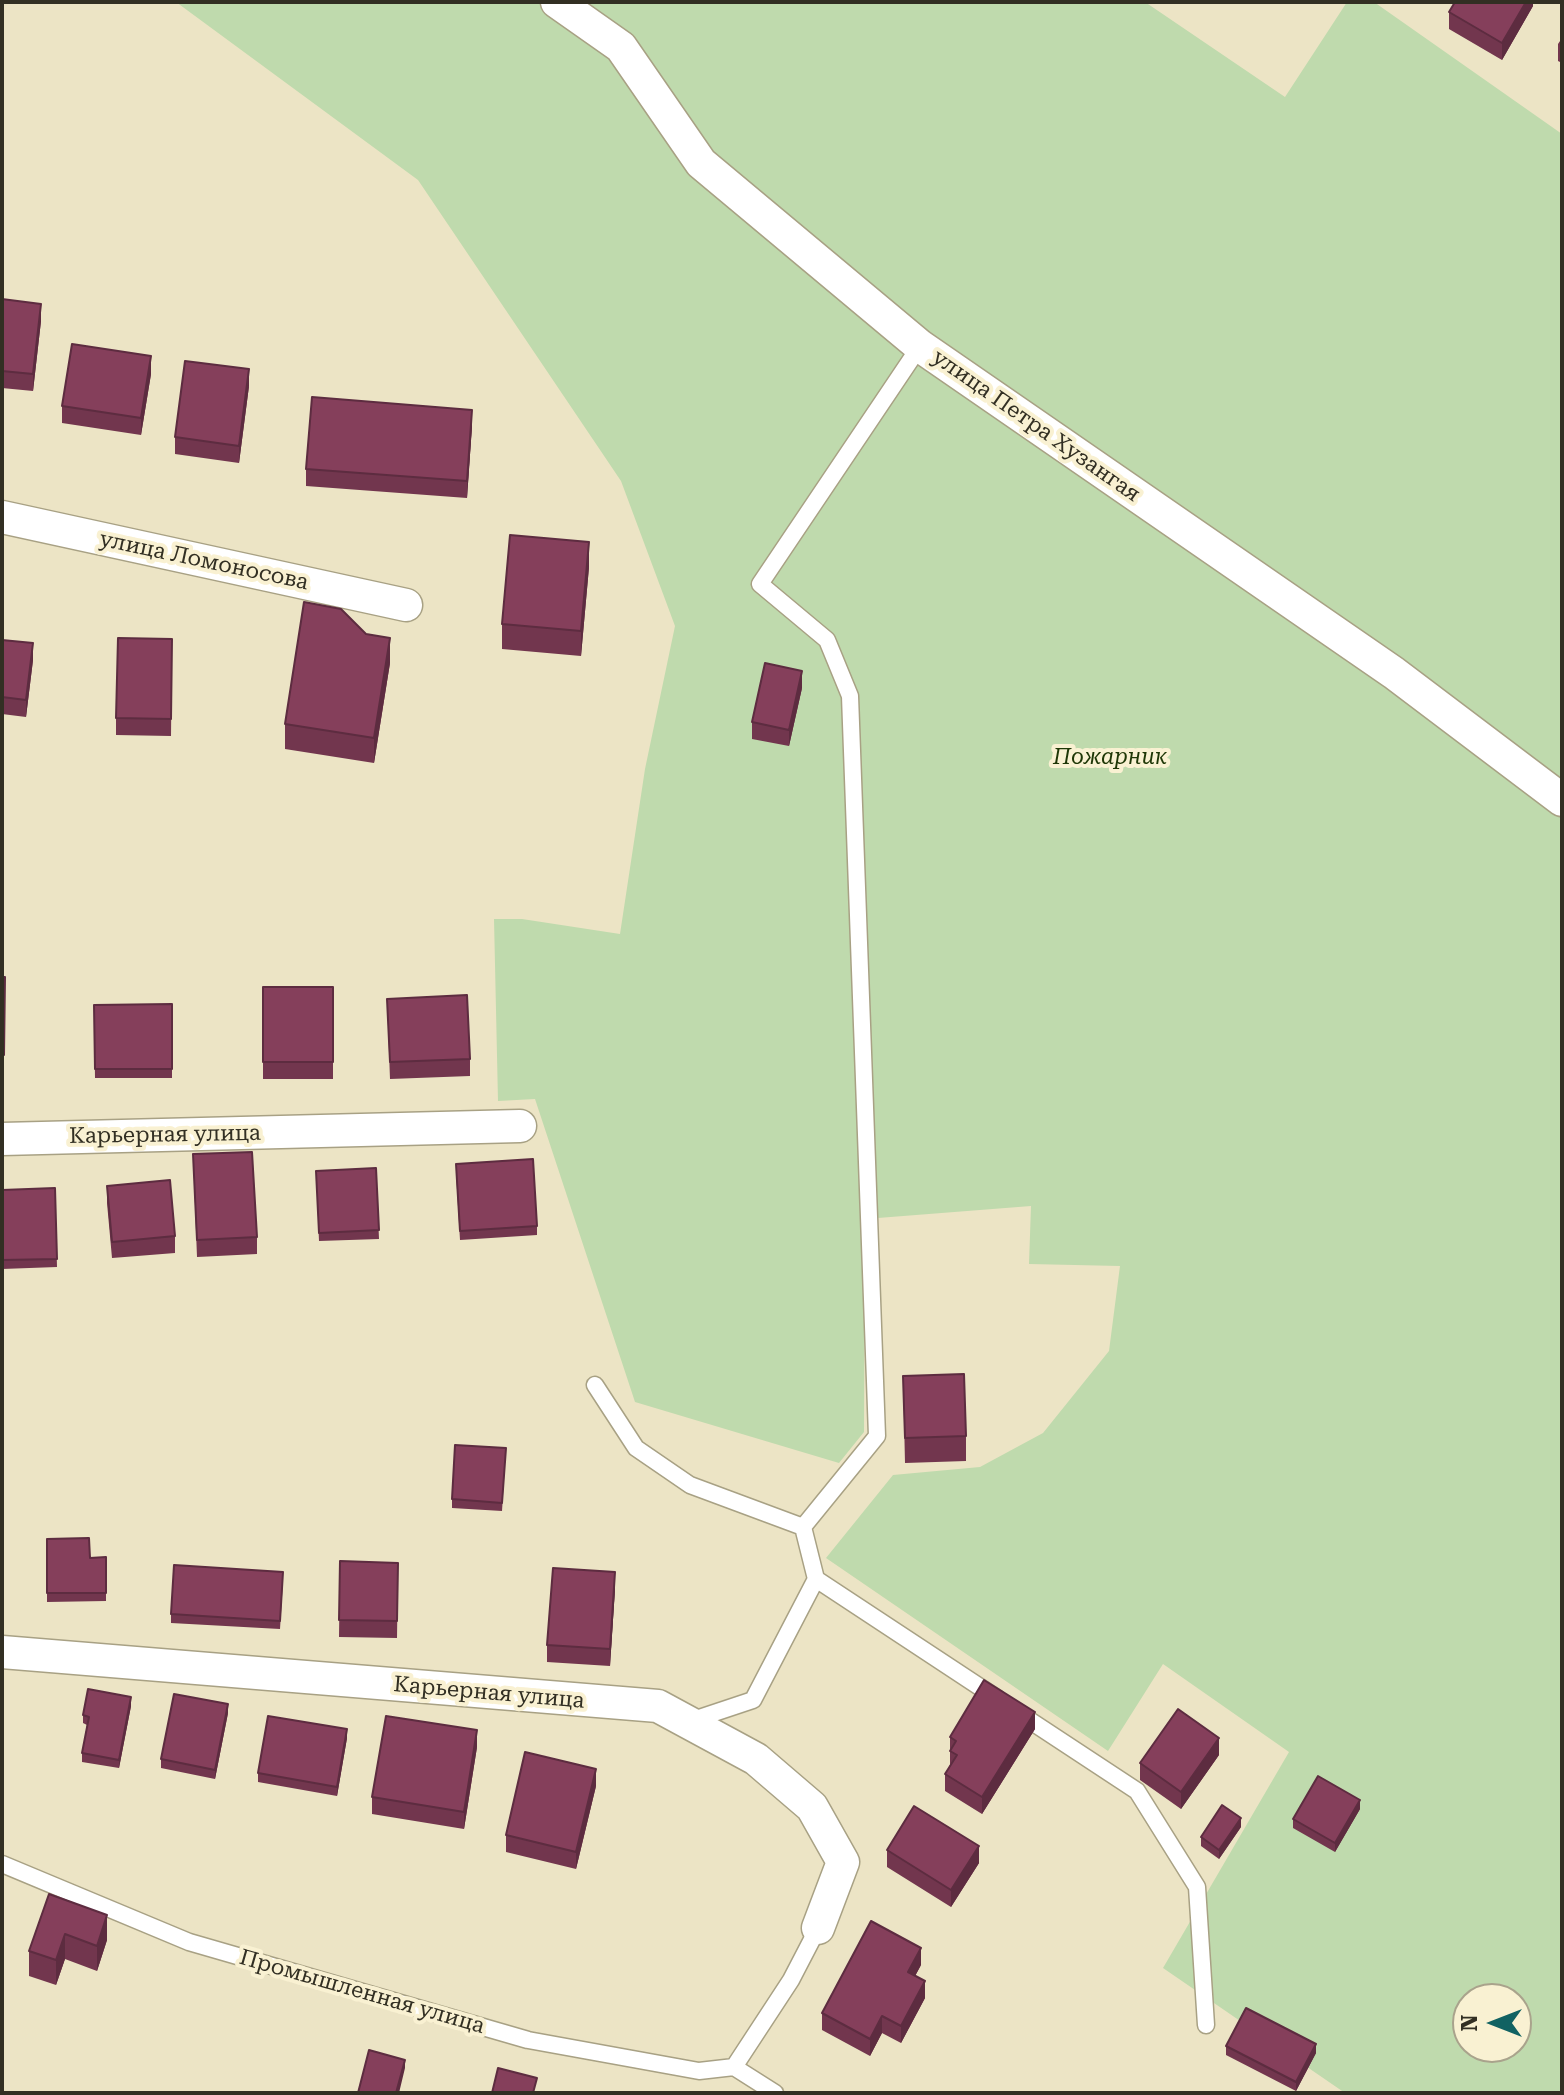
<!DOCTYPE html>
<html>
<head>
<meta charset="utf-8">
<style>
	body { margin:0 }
	#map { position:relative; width:1564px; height:2095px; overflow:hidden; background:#ece4c5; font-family:"Roboto Serif",serif }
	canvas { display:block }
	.frame { position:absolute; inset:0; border:4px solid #322f23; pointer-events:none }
	.north { position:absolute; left:1452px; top:1983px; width:80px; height:80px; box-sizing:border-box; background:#f9f1d2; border:2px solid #a9a38c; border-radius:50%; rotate:270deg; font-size:22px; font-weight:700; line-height:32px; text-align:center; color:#322f23 }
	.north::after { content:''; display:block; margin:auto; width:28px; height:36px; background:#116262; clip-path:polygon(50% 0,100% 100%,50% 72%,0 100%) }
</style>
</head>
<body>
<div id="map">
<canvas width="1564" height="2095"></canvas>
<div class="frame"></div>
<div class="north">N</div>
</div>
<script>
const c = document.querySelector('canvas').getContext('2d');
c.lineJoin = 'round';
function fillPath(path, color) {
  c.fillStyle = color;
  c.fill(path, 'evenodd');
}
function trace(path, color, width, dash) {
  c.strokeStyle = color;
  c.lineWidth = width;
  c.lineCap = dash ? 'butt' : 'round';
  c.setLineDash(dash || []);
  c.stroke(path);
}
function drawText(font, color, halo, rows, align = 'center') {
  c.font = font + ' "Roboto Serif",serif';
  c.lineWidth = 8;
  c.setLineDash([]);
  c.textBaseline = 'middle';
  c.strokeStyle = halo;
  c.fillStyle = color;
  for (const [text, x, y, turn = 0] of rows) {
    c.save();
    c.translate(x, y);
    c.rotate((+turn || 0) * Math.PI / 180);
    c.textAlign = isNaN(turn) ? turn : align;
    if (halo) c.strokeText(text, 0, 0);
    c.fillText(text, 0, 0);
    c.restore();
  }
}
fillPath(new Path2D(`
	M176,2H1145L1285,97L1347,2H1374L1562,134V2093H1345L1163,1968L1289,1752L1163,1664L1108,1751L826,1558L893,1475L980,1467L1043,1433L1109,1351L1120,1266L1029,1264L1031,1206L865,1219L864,1432L839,1463L635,1402L535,1099L498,1101L494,919H522L620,934L645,769L675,626L621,481L418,180ZM1468,1999H1516V2047H1468Z`), '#bfdaad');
const service = new Path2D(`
	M595,1385L636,1448L690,1485L803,1527L816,1579L998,1699
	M803,1527L877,1436L850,696L827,640L760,584L920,346
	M1017,1712L1137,1791L1197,1887L1206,2025
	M690,1721L753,1700L816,1579
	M2,1864L189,1942L528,2040L699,2071L734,2067
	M734,2067L791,1980L818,1928
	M734,2067L775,2093`);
const minor = new Path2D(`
	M557,2L621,47L701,163L920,346L1394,673L1562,800
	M2,517L406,605
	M2,1139L520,1126
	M2,1652L658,1706L756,1759L812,1807L843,1862L818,1928`);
trace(service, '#a8a184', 19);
trace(minor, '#a8a184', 35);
trace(service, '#fff', 16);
trace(minor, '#fff', 32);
fillPath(new Path2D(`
	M1533,2V6L1502,60L1449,29V12Z
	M1562,38V63L1558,61V44Z
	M2,299L41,321L33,391L2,388Z
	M151,374L141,435L62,423V406Z
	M249,386L239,463L175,454V437Z
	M472,426L467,498L306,486V469Z
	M589,567L581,656L502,649V624Z
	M172,639L171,736L116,735V718Z
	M2,640L33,660L26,717L2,714Z
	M390,663L374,763L285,749V724Z
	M802,688L789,746L752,739V722Z
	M263,987H333V1079H263Z
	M387,999L470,1059V1076L390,1079Z
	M172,1004V1078H95L94,1005Z
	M193,1154L257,1237V1254L197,1257Z
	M376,1168L379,1239L319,1241L316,1171Z
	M456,1173L537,1226V1235L460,1240Z
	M107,1186L175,1236V1253L112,1258L107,1203Z
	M55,1188L57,1267L2,1269V1190Z
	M903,1376L966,1436V1461L905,1463Z
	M506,1448L502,1511L452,1508V1499Z
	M47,1539L90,1558L106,1557V1601L47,1602Z
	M340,1561L398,1563L397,1638L339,1637Z
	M283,1581L280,1629L171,1623V1614Z
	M615,1589L610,1666L547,1662V1645Z
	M131,1706L119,1768L82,1762V1753L87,1725L83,1723V1715Z
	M228,1713L215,1779L161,1768V1759Z
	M1035,1729L982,1814L945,1791V1774L950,1765V1737Z
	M347,1738L337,1796L258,1782V1773Z
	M477,1747L464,1829L372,1814V1797Z
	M1219,1755L1181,1809L1140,1780V1763Z
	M596,1786L576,1869L506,1852V1835Z
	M1360,1809L1335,1852L1293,1828V1819Z
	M1241,1827L1219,1859L1201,1846V1837Z
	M887,1850L979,1863L951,1907L887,1867Z
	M49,1894L107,1940L97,1971L65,1959L56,1985L29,1976V1951Z
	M921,1965L915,1976L925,1998L901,2043L882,2033L870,2056L822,2030V2013Z
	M1226,2046L1316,2053L1296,2091L1226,2055Z`), '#72364e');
fillPath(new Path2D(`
	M1526,2H1533V6L1502,60V43Z
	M41,304V321L33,391V374Z
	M151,356V374L141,435V418Z
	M249,369V386L239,463V446Z
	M472,410V426L467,498V481Z
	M589,542V567L581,656V631Z
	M390,638V663L374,763V738Z
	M33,643V660L26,717V700Z
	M802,671V688L789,746V730Z
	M615,1572V1589L610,1666V1649Z
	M131,1697V1706L119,1768V1760Z
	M228,1704V1713L215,1779V1770Z
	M1035,1712V1729L982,1814V1797Z
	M347,1729V1738L337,1796V1787Z
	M477,1730V1747L464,1829V1812Z
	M1219,1738V1755L1181,1809V1792Z
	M596,1769V1786L576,1869V1852Z
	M1360,1800V1809L1335,1852V1843Z
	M1241,1818V1827L1219,1859V1850Z
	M979,1846V1863L951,1907V1890Z
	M107,1915V1940L97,1971V1946Z
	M65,1934V1959L56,1985V1960Z
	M921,1948V1965L908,1989V1972Z
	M925,1981V1998L901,2043V2026Z
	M882,2016V2033L870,2056V2039Z
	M1316,2044V2053L1296,2091V2082Z
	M405,2060V2068L399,2093H396Z`), '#5d2c40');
const building = new Path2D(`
	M1455,2H1526L1502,43L1449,12Z
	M2,299L41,304L33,374L2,371Z
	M72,344L151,356L141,418L62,406Z
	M185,361L249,369L239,446L175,437Z
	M312,397L472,410L467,481L306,469Z
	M510,535L589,542L581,631L502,624Z
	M304,602L341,609L366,634L390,638L374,738L285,724Z
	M118,638L172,639L171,719L116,718Z
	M2,640L33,643L26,700L2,697Z
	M765,663L802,671L789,730L752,722Z
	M2,977H5L4,1055H2Z
	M263,987H333V1062H263Z
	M467,995L470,1059L390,1062L387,999Z
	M172,1004V1069H95L94,1005Z
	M252,1152L257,1237L197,1240L193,1154Z
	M533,1159L537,1226L460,1231L456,1164Z
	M376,1168L379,1230L319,1233L316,1171Z
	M170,1180L175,1236L112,1242L107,1186Z
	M55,1188L57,1259L2,1260V1190Z
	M964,1374L966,1436L905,1438L903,1376Z
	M455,1445L506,1448L502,1503L452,1499Z
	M89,1538L90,1558L106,1557V1593H47V1539Z
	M340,1561L398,1563L397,1621L339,1620Z
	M174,1565L283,1572L280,1621L171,1614Z
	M553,1568L615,1572L610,1649L547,1645Z
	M984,1680L1035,1712L982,1797L945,1774L957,1755L950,1751L956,1741L950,1737Z
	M88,1689L131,1697L119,1760L82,1753L89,1717L83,1715Z
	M174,1694L228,1704L215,1770L161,1759Z
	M1178,1709L1219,1738L1181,1792L1140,1763Z
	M268,1716L347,1729L337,1787L258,1773Z
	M386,1716L477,1730L464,1812L372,1797Z
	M525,1752L596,1769L576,1852L506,1835Z
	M1318,1776L1360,1800L1335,1843L1293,1819Z
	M1222,1805L1241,1818L1219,1850L1201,1837Z
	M914,1806L979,1846L951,1890L887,1850Z
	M49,1894L107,1915L97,1946L65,1934L56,1960L29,1951Z
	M871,1921L921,1948L908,1972L925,1981L901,2026L882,2016L870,2039L822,2013Z
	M1246,2008L1316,2044L1296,2082L1226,2046Z
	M369,2050L405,2060L396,2093H358Z
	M498,2068L537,2078L533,2093H492Z`);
fillPath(building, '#853f5b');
trace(building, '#5d2c40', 2);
drawText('22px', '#322f23', '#f9f1d2', [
	["улица Петра Хузангая",1036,426,35],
	["улица Ломоносова",204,561,12],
	["Карьерная улица",165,1135,-1],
	["Карьерная улица",489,1693,5],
	["Промышленная улица",362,1992,16]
]);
drawText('italic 22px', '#1e3706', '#f9f1d2', [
	["Пожарник",1110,758]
]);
</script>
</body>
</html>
